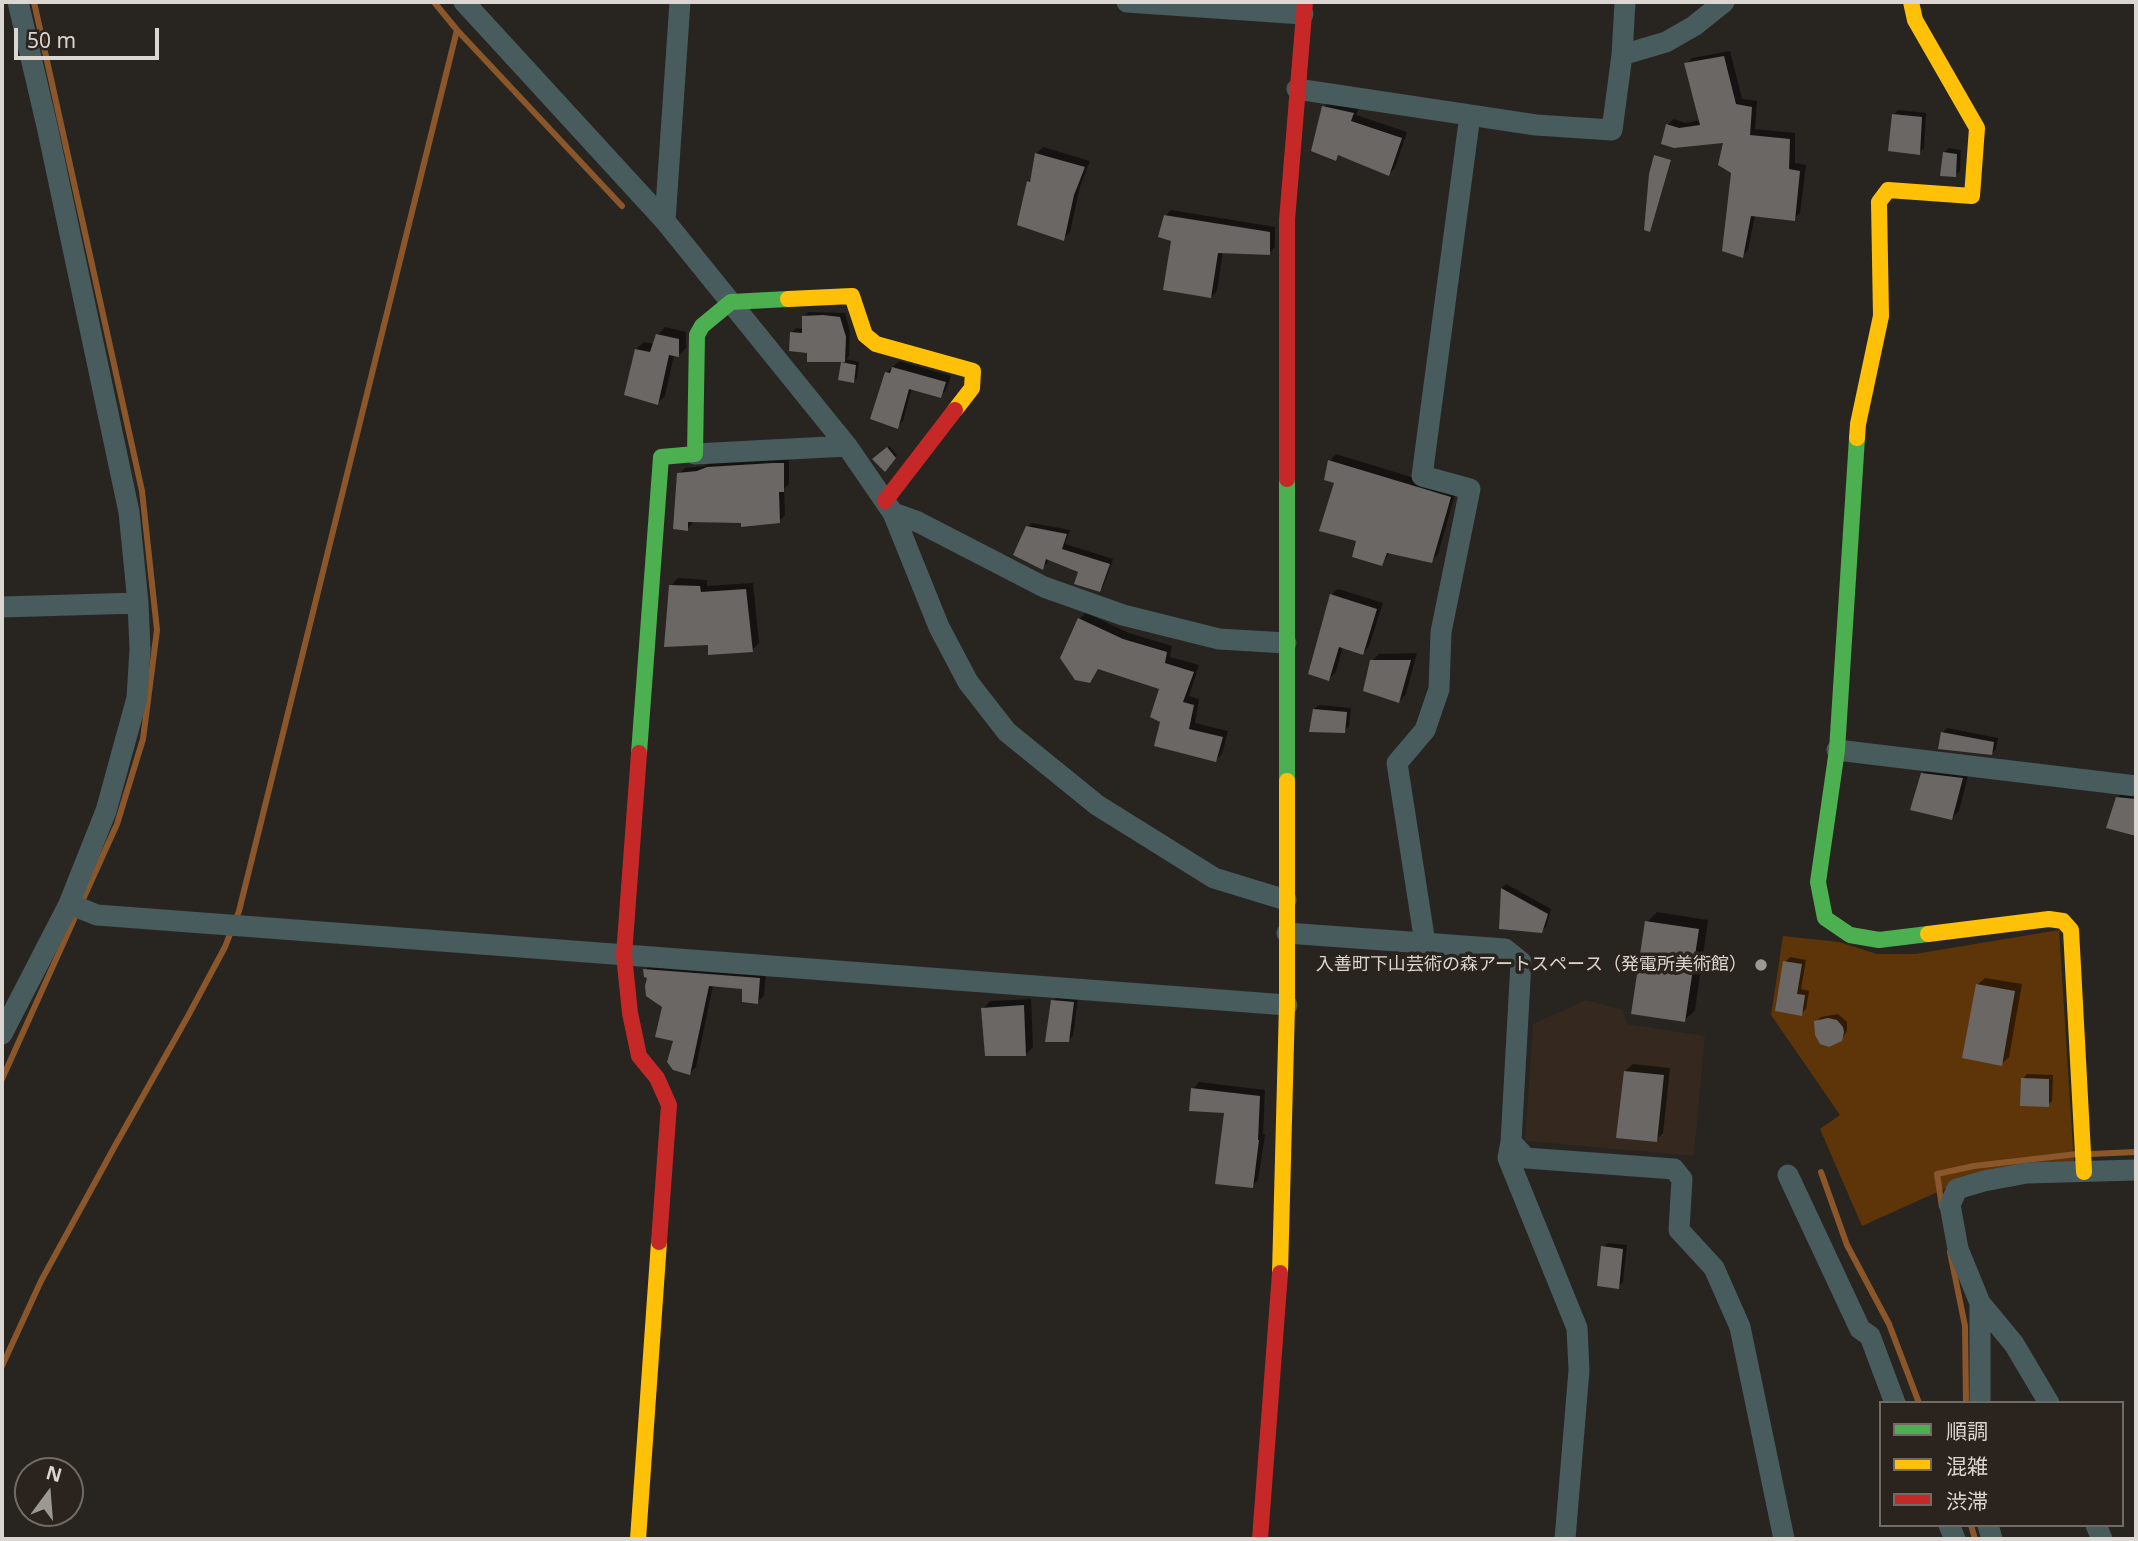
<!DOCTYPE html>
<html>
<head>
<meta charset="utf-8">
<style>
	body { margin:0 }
	#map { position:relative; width:2138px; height:1541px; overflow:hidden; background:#282420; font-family:"Noto Sans","Noto Sans JP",sans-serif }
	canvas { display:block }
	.frame { position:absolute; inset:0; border:4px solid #dbd6d2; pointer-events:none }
	.legend { position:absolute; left:1879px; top:1401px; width:245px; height:126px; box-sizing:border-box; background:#2b231d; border:2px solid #716b65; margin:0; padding:9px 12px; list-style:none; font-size:21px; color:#dbd6d2 }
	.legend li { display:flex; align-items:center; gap:14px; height:35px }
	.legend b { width:35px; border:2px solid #716b65 }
	.north { position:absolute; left:14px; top:1457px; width:70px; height:70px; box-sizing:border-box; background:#2b231d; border:2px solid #716b65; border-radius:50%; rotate:16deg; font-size:19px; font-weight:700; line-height:28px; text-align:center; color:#dbd6d2 }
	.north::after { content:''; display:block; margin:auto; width:24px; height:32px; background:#9c9894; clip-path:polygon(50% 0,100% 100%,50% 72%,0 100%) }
	.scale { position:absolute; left:14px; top:28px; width:145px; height:32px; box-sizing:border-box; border:4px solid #dbd6d2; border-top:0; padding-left:9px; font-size:21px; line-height:24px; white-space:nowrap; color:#dbd6d2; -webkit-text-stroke:5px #2b231d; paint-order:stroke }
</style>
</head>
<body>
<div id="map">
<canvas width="2138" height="1541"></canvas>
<div class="frame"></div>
<ul class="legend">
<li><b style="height:9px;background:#4caf50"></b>順調</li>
<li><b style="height:9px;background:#ffc107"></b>混雑</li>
<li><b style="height:9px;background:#c62828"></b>渋滞</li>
</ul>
<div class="north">N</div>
<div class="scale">50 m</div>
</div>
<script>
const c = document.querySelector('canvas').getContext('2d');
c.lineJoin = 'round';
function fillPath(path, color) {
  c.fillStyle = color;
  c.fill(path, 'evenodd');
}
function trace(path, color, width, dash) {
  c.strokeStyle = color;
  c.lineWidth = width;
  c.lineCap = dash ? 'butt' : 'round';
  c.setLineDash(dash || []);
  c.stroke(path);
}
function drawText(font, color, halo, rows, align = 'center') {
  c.font = font + ' "Noto Sans","Noto Sans JP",sans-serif';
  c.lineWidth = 7;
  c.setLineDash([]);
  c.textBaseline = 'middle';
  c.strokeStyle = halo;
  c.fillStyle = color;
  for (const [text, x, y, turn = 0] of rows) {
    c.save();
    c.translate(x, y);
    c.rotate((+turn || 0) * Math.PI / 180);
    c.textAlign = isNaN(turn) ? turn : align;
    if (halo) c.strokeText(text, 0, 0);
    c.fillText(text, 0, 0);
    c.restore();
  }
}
fillPath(new Path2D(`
	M1586,1000L1623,1010L1627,1024L1705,1036L1694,1156L1525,1141L1533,1024Z`), '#34281f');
fillPath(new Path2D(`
	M2059,930L2074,1163L1953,1185L1862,1226L1820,1129L1840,1115L1771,1015L1783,936L1839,942L1877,954H1915Z`), '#5e3409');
fillPath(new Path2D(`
	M1730,51L1742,99L1757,101L1755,129L1795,133V163L1806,165L1800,213L1794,219L1755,215L1748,250L1742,256L1733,172L1725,141L1667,125L1674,119L1686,123L1701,120L1686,64L1692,58Z
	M1330,101L1359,107L1356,115L1407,132L1395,168L1389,174L1340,154L1335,159L1324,107Z
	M1898,110L1926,113L1924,148L1919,153L1894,114Z
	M1043,147L1090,161L1080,187L1070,232L1063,239L1028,182L1032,178L1036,154Z
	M1949,148L1961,150L1960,171L1955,175L1944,152Z
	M1655,157L1671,162L1650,230Z
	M1171,210L1275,227V247L1269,253L1223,251L1217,291L1211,297L1173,240L1165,216Z
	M808,312L845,313L850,331L849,356L846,359L859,362L857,378L853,382L840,378L843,360L809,351L791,333L796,328L804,329V317Z
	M665,327L686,332V348L679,355H674L665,396L658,403L636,349L644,342L654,344L658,335Z
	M899,361L951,376L946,390L940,396L912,388L903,421L897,427L886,373Z
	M889,446L897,455L885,470L874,459Z
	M1336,454L1456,491L1438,554L1432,561L1390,552L1382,564L1359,539L1330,461Z
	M789,459V484L784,489L785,515L779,521L693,520L692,524L687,529L679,474L685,468L704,466L714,462Z
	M1032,523L1070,530L1065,544L1113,559L1104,585L1099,590L1080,571L1048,558L1047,563L1043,567L1027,527Z
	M678,578L707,580V586L753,583L759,643L752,650L709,644L671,586Z
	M1338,589L1383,603L1369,646L1363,653L1343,646L1336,672L1329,679L1331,595Z
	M1086,613L1129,633L1172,646L1170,657L1199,665L1189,696L1199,699L1195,723L1228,731L1222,754L1216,760L1162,721L1161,688L1099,668L1089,681L1079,619Z
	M1417,653L1406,694L1399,701L1372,661L1379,654Z
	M1319,705L1351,708L1349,726L1344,731L1314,709Z
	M1947,728L1998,738L1996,749L1991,754L1942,733Z
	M1930,767L1969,772L1959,811L1951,819L1922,774Z
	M2122,793L2136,795V832L2134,834L2117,798Z
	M1506,884L1551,909L1546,927L1541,932L1501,928L1502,888Z
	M1657,912L1708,920L1695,1010L1685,1020L1647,922Z
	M1790,957L1806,960L1801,989L1809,991L1806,1009L1801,1014L1785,962Z
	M651,964L766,972L764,996L757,1002L743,987L713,985L696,1067L690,1073L675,1040L664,1007L645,970Z
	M1985,978L2022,984L2009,1057L2001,1064L1977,985Z
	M1057,997L1078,998L1073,1036L1068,1040L1053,1001Z
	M1031,999L1033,1047L1026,1054L983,1009L990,1001Z
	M1838,1014L1847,1022V1031L1842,1038L1816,1022L1821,1017Z
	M1633,1064L1670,1068L1663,1133L1656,1140L1625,1071Z
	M2027,1074L2053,1075L2052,1101L2048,1105L2023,1079Z
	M1199,1082L1265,1090L1263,1134L1265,1135L1258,1180L1252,1186L1226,1112L1193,1089Z
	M1608,1243L1627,1245L1623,1282L1618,1287L1603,1247Z`), '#0007');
trace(new Path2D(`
	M457,30L622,206
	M2,1079L117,824L143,739L157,630L142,491L34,2
	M2091,1154L2136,1152
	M1821,1172L1847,1245L1889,1324L1919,1403
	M1942,1207L1937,1174L1974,1166L2077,1154
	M1950,1252L1965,1326L1966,1403
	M2,1366L41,1281L116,1144L188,1016L225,947L239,911L457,30L434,2
	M1971,1525L1975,1539`), '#8b572a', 6);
fillPath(new Path2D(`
	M1724,56L1736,104L1752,107L1750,135L1790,139L1789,169L1800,171L1795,221L1751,216L1743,258L1722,251L1731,173L1718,165L1723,143L1674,148L1661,144L1666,124L1679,128L1700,125L1684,63Z
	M1322,106L1354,113L1351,121L1402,138L1389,176L1338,155L1336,161L1311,151Z
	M1892,114L1922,117L1920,155L1888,151Z
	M1943,152L1957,154L1956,177L1940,176Z
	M1035,153L1085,167L1074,195L1064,241L1017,225L1027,181L1030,182Z
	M1654,155L1671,160L1650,232L1644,230L1649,174Z
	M1164,215L1270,232V255L1218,253L1211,298L1163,290L1171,241L1158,237Z
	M823,315L840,317L846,337L845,362H807V353L789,351L790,332L802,333V316Z
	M656,334L679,339V357L669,355L658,405L624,395L635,349L650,352Z
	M841,362L856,365L854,383L838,380Z
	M892,367L946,382L941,398L909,389L898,429L870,419L885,372L890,373Z
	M887,447L896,458L885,472L872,459Z
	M1328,460L1451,497L1432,563L1387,553L1382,566L1352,557L1356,541L1319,531L1334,483L1324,480Z
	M773,463H784V492H779L780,523L741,527V523L688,522V531L673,529L677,473L697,471L707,467Z
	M1026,526L1067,534L1062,549L1110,564L1100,592L1074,584L1078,572L1046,559L1043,570L1013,555Z
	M669,585L700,586L701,592L746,589L753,652L708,655V645L664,647Z
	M1330,594L1377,609L1363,655L1339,647L1329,681L1308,674Z
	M1078,618L1123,639L1167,652L1165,663L1194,672L1183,702L1194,705L1189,729L1223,737L1216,762L1154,746L1160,722L1150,717L1159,689L1098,669L1090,683L1075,680L1060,658Z
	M1370,660H1411L1399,703L1363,691Z
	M1313,709L1347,712L1345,733L1309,732Z
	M1941,732L1994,742L1992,755L1938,749Z
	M1921,773L1963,778L1952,820L1910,810Z
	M2116,797L2136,799V836L2106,828Z
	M1501,888L1548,914L1542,933L1499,929Z
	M1645,921L1699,929L1685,1022L1631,1014Z
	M1783,961L1802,964L1797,994L1805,995L1802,1016L1775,1011Z
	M643,969L760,978L758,1004L742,1002V989L709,986L690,1075L673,1070L667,1062L673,1041L655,1037L662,1007L646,996L645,986L647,978L644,977Z
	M1976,984L2015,991L2002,1066L1962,1058Z
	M1051,1000L1074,1002L1069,1042H1045Z
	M1024,1005L1026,1056H985L981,1008Z
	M1828,1018L1837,1020L1843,1027L1844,1032L1842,1041L1829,1047L1820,1044L1815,1035L1814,1021Z
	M1624,1071L1664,1075L1657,1142L1616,1138Z
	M2021,1078L2049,1079V1107L2020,1106Z
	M1191,1088L1260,1096L1258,1140H1259L1253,1188L1215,1184L1224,1113L1189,1111Z
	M1601,1246L1623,1249L1619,1289L1597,1286Z`), '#6a6764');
trace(new Path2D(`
	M464,2L665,221L847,446L893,513L939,627L968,682L1007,732L1097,805L1214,878L1286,900
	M1127,2L1303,14
	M1622,55L1666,42L1694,26L1724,2
	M1297,89L1536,125L1612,130L1622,55L1625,2
	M665,221L680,2
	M695,454L847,446
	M893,513L918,522L1044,587L1123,615L1219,639L1286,643
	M2,607L138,603
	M1837,750L2136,786
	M69,904L97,915L1287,1005
	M1287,933L1505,949L1521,962L1511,1142L1508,1158L1577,1328L1579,1370L1565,1539
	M1425,943L1397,763L1425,730L1439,689L1441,632L1470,489L1422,476L1470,115
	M2,1034L69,904L106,811L137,698L140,649L138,603L129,512L47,126L18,2
	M1511,1142L1526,1158L1674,1169L1682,1179L1679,1230L1714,1268L1740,1327L1784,1539
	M1788,1175L1860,1329L1870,1336L1895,1403
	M1980,1303V1403
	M2049,1403L2014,1344L1980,1303L1958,1249L1950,1205L1957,1189L1984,1181L2027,1173L2136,1170
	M1949,1525L1955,1539
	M1988,1525L1992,1539
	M2096,1525L2102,1539`), '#485b5d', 21);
trace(new Path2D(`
	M1857,438L1837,750L1818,882L1825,918L1850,935L1879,940L1928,934
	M1287,479V781
	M639,753L661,457L695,454L697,335L702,326L731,302L788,299`), '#4caf50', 16);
trace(new Path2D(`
	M788,299L852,296L865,335L876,344L973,371L972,388L955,410
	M1857,438L1858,424L1881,316L1879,202L1888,190L1972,196L1977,128L1915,20L1911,2
	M1928,934L2049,919L2063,921L2071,930L2084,1172
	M1280,1273L1287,1005V781
	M638,1539L659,1242`), '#ffc107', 16);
trace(new Path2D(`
	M1287,479V220L1305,2
	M885,501L955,410
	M639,753L624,955L630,1013L639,1056L657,1078L669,1105L659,1242
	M1260,1539L1280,1273`), '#c62828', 16);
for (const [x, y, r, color] of [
	[1761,965,7,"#9c9894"]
]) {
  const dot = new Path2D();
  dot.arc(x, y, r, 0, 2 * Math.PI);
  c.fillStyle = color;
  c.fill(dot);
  trace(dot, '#2b231d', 2.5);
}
drawText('18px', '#dbd6d2', '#2b231d', [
	["入善町下山芸術の森アートスペース（発電所美術館）",1747,965]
], 'right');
</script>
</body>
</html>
